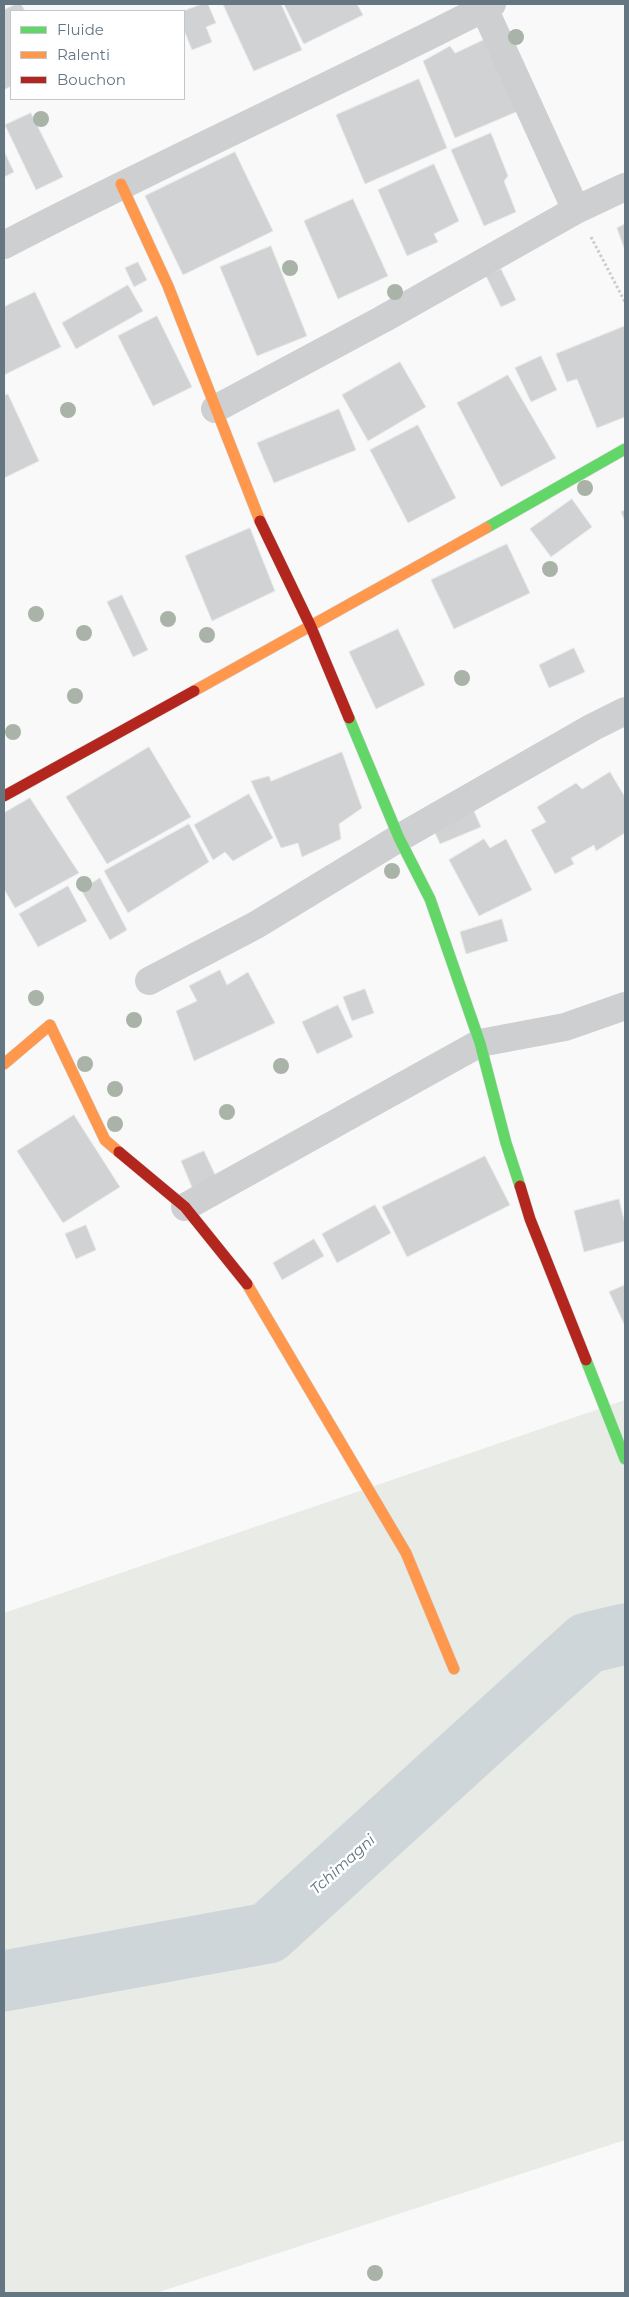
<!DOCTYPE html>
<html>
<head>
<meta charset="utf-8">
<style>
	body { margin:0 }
	#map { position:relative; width:629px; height:2297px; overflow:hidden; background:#f9f9f9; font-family:Montserrat,sans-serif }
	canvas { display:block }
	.frame { position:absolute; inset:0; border:5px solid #657683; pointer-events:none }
	.legend { position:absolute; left:10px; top:10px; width:175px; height:90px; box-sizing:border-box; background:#fff; border:1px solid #c1c8cd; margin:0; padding:6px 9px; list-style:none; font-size:15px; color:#657683 }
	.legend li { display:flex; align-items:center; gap:10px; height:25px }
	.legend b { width:25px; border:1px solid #c1c8cd }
</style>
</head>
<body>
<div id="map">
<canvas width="629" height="2297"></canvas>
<div class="frame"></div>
<ul class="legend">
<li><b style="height:6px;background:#63d668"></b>Fluide</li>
<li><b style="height:6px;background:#ff974d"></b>Ralenti</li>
<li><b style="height:6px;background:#b3261e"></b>Bouchon</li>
</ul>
</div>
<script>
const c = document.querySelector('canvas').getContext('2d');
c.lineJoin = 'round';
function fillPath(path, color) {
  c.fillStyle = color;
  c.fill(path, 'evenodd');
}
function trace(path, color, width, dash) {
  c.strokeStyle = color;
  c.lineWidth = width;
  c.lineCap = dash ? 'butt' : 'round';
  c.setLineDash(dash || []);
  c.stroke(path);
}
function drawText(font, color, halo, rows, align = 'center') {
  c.font = font + ' Montserrat,sans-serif';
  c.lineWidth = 5;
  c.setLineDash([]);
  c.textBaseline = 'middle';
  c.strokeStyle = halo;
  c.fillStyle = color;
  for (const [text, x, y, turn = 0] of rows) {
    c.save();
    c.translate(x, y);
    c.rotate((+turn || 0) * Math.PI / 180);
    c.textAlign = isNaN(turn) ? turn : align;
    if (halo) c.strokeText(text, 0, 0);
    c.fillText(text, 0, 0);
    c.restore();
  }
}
fillPath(new Path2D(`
	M625,1400V2140L156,2293H4V1613Z`), '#e8ebe6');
trace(new Path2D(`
	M4,1981L268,1933L587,1643L625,1634`), '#ced6d9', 61);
const building = new Path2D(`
	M16,4H21L25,11H11V86L4,90V10Z
	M202,4H208L216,23L206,27L212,42L192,50L184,30V11Z
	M223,4H281L302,50L254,71Z
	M284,4H357L363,15L304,44Z
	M490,37L523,109L455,138L423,61L450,46L455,53Z
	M419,79L447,148L365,184L336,115Z
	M31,113L63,177L36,190L5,125Z
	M491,133L508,176L504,181L516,212L484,226L451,150Z
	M4,151L14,172L4,177Z
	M235,152L273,231L183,275L145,196Z
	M434,164L459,221L434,234L438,242L407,256L378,190Z
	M353,199L388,276L338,299L304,221Z
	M625,224V251L617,228Z
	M271,246L307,336L257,356L220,267Z
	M138,262L147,280L134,287L125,268Z
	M501,269L516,300L501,307L486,276Z
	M128,285L143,311L76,349L62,323Z
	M35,292L61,347L4,375V307Z
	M157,316L192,387L153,406L118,336Z
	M625,326V417L597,428L577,379L567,382L556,354Z
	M541,356L557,390L531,402L515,368Z
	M400,362L426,407L368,441L342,395Z
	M508,375L556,458L501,487L457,403Z
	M8,394L39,461L4,478V396Z
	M339,409L356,450L274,483L257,443Z
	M418,425L456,498L408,523L370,450Z
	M572,499L592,527L551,557L530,529Z
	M625,510V522L621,512Z
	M250,528L275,591L212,621L185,556Z
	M507,544L530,593L454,629L431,580Z
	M122,595L148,650L133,657L107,602Z
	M398,629L425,685L376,709L349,652Z
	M574,648L585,672L549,688L539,665Z
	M149,747L191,817L107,864L66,797Z
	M342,752L362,808L339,824L341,839L302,857L298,843L281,848L251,781L269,776L271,781Z
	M610,772L625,797V833L596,851L594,845L571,858L574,864L555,874L531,830L546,822L537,807L576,783L582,789Z
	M249,794L273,838L233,861L225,852L213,860L194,825Z
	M30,798L79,873L15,908L4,889V813Z
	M473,809L481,827L440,844L432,826Z
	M189,824L209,862L128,913L104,871Z
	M484,839L490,848L506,839L532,890L479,916L449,860Z
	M100,878L127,930L110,940L81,890Z
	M68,886L87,921L38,947L19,914Z
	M502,919L508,941L466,954L460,932Z
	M220,970L227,985L248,972L275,1023L194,1061L176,1011L197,1001L189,986Z
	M365,989L374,1013L352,1021L343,997Z
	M338,1005L353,1037L317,1054L302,1022Z
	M74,1115L120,1187L63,1223L17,1151Z
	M204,1151L218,1181L194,1192L181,1161Z
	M485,1156L510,1205L407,1257L382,1207Z
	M619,1199L625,1224V1241L584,1252L574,1211Z
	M375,1205L391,1233L337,1263L322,1234Z
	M86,1225L96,1250L76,1259L65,1234Z
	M314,1239L324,1256L282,1280L273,1263Z
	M625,1285V1326L609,1292Z`);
fillPath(building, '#d0d2d3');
trace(building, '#e8e8e8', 1);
const fast = new Path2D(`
	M486,528L625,449
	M349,718L399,838L430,899L480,1043L506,1143L520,1186
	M586,1360L625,1459`);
const slow = new Path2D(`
	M121,184L168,286L260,521
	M194,691L486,528
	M4,1064L50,1025L105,1140L119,1152
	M247,1284L406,1553L454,1669`);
const jam = new Path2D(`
	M260,521L311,627L349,718
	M4,796L194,691
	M119,1152L185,1207L247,1284
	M520,1186L530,1219L586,1360`);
trace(fast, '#d5d6d7', 12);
trace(slow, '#d5d6d7', 12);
trace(jam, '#d5d6d7', 12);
trace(new Path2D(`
	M591,237L625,302`), '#cbcccd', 3, [2.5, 2.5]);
trace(new Path2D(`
	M482,4L576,210
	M4,245C165,161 330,87 492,4
	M215,409L383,319L576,210L625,187
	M149,981L256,925L399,838L593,727L625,711
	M185,1207L480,1043L565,1027L625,1006`), '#cecfd0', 28);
trace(fast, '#63d668', 11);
trace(slow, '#ff974d', 11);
trace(jam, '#b3261e', 11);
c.fillStyle = '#a9b3a7';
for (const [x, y] of [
	[516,37],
	[41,119],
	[290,268],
	[395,292],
	[68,410],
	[585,488],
	[550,569],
	[36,614],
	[168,619],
	[84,633],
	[207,635],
	[462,678],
	[75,696],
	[13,732],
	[392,871],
	[84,884],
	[36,998],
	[134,1020],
	[85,1064],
	[281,1066],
	[115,1089],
	[227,1112],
	[115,1124],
	[375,2273]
]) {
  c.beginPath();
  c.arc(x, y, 8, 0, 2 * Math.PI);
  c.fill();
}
drawText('italic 15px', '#60757c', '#fff', [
	["Tchimagni",343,1865,-42]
]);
</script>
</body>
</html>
